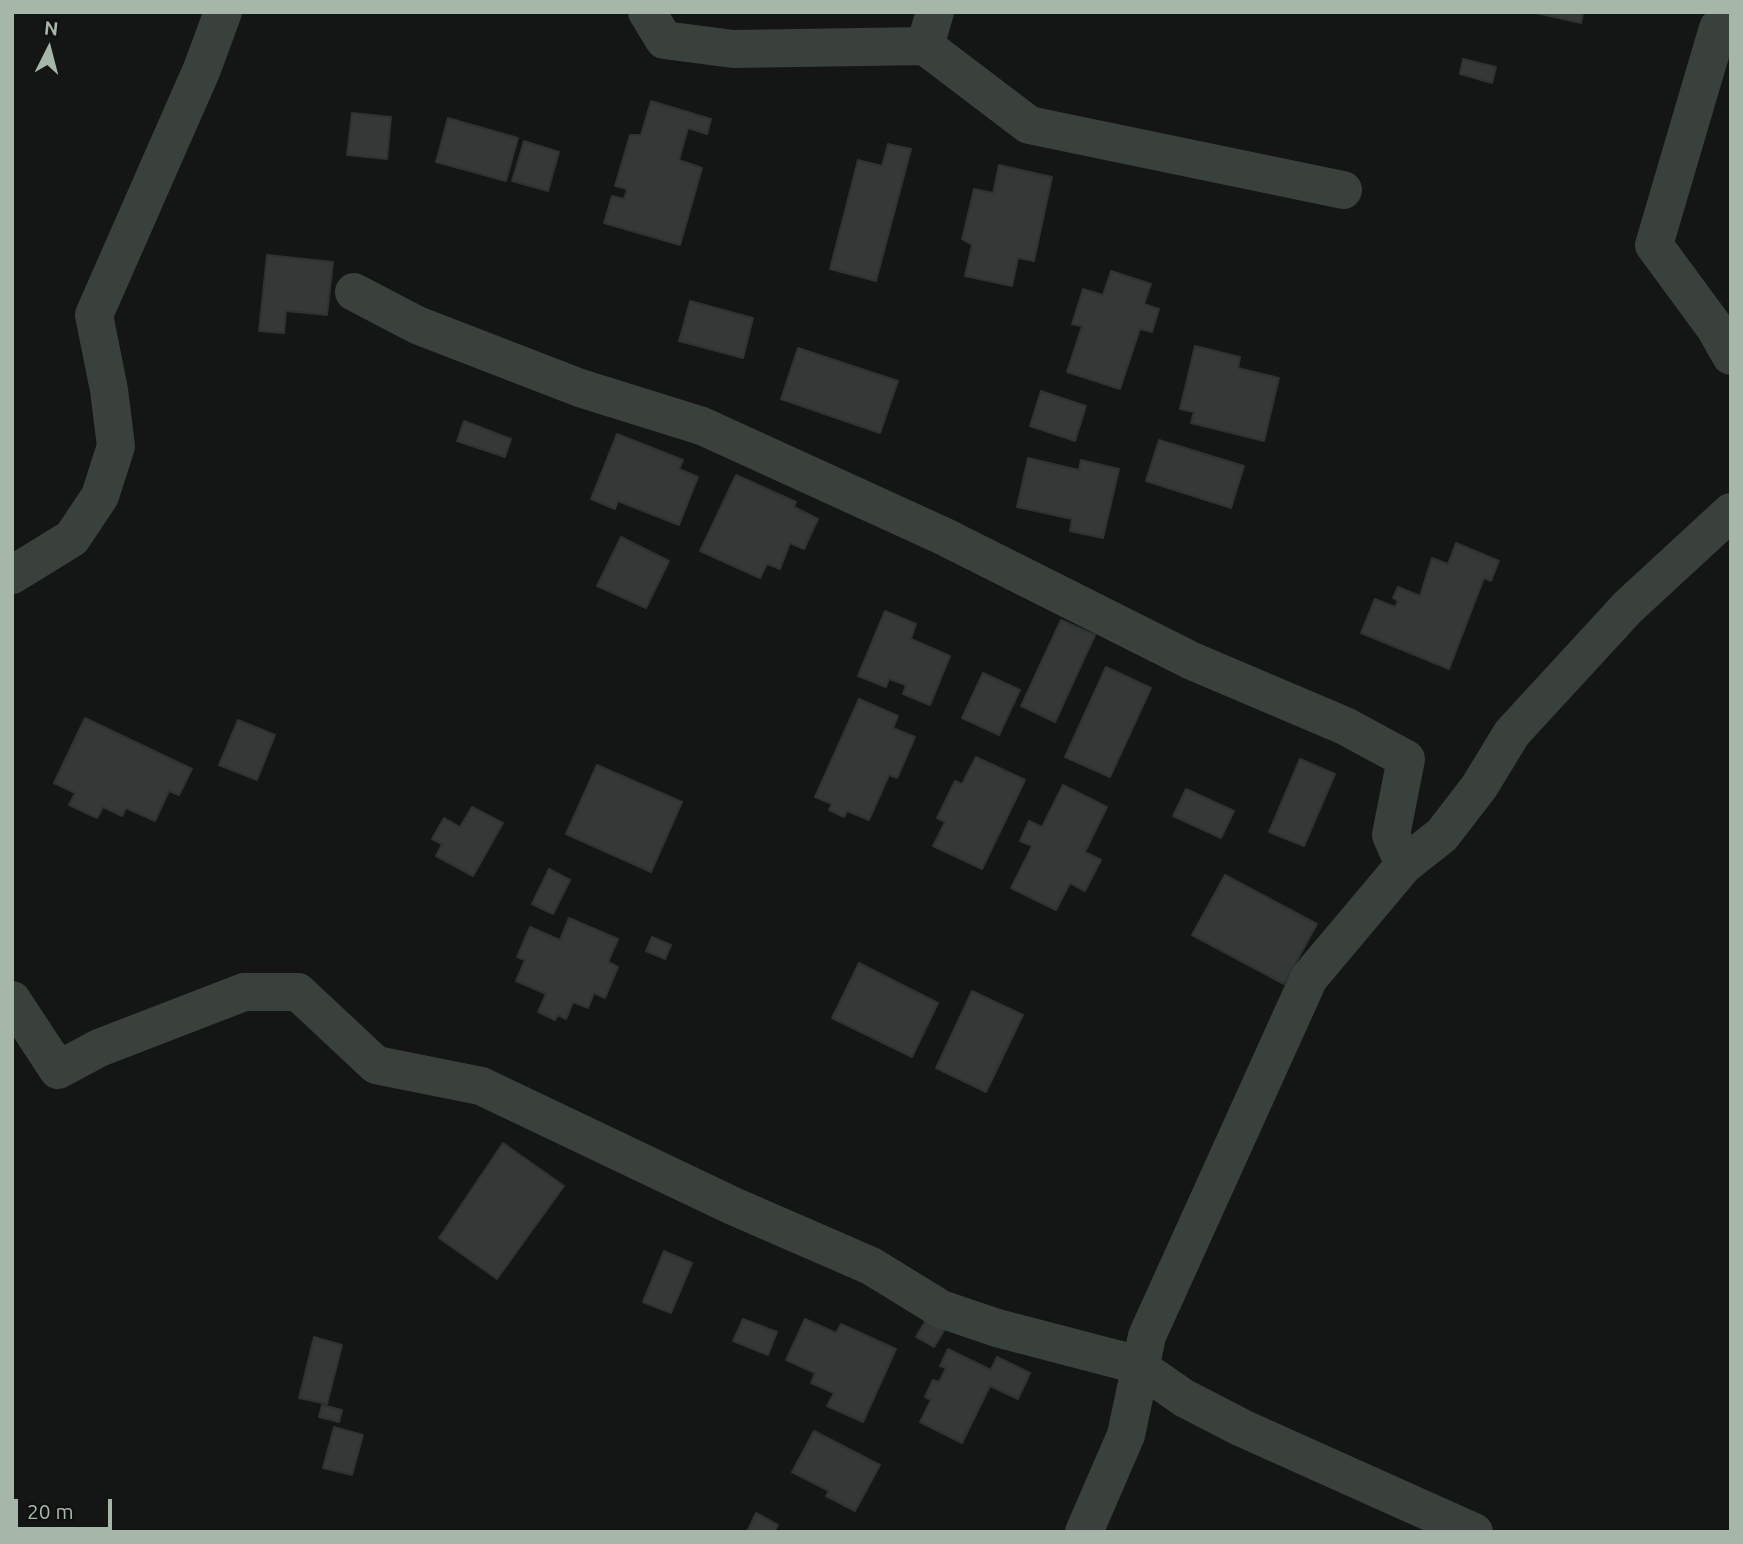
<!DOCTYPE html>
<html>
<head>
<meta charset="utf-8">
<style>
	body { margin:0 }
	#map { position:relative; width:1743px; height:1544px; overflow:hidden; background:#141615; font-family:Ubuntu,sans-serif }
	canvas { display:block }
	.frame { position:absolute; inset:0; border:14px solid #a6b6a8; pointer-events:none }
	.north { position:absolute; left:14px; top:14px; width:70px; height:70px; -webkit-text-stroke:5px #0f1110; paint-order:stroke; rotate:6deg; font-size:19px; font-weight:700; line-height:28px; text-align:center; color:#a6b6a8 }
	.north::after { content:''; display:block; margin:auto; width:24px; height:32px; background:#a6b6a8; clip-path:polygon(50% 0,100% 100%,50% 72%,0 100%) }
	.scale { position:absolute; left:14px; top:1499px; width:98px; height:32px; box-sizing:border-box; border:4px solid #a6b6a8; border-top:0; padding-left:9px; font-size:21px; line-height:24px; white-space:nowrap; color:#a6b6a8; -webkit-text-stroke:5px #0f1110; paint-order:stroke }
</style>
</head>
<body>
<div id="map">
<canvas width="1743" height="1544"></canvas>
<div class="frame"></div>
<div class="north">N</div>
<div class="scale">20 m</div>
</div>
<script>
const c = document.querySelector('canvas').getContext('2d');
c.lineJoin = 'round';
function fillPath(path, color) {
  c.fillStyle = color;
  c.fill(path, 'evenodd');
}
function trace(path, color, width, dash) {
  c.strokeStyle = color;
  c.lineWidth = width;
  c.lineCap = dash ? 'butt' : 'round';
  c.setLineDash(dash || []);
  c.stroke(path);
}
const building = new Path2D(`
	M1532,12H1583L1581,23Z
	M1463,59L1496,67L1492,83L1460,74Z
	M651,101L711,119L707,134L688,128L679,160L702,168L680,245L604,223L612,196L624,199L627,189L615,186L630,135H641Z
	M352,113L391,117L387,159L347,155Z
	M448,118L518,138L506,181L436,162Z
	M524,141L559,152L548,191L512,181Z
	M888,144L911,149L876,281L830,269L858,160L882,166Z
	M999,165L1052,177L1034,261L1018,258L1012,286L965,276L972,245L962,239L974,189L993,193Z
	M267,255L333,262L327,315L286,311L284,333L259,331Z
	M1111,271L1151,284L1144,304L1159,309L1152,332L1140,329L1120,389L1067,372L1082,326L1072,324L1083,289L1103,295Z
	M690,301L753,318L743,358L679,341Z
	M1195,346L1240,357L1238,368L1279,378L1264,441L1191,423L1194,412L1180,409Z
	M798,348L898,381L880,433L781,399Z
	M1041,391L1086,406L1075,441L1030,426Z
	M464,421L511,439L505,457L457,441Z
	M617,434L683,460L679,469L698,477L679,525L618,501L615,509L591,499Z
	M1159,440L1244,466L1231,508L1146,481Z
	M1028,458L1079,470L1081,460L1119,469L1103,538L1070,531L1072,519L1017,507Z
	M736,475L796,502L794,507L818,519L804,549L790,543L780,569L767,564L760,578L700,551Z
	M621,537L669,561L646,608L597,586Z
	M1456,543L1499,561L1491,581L1484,578L1449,669L1361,633L1375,599L1395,607L1398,601L1393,598L1398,587L1420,596L1432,558L1448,564Z
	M885,611L916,624L911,639L950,656L930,705L903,694L906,685L889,679L886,687L858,676Z
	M1061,620L1095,635L1055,722L1021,706Z
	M1106,667L1151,688L1110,777L1065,757Z
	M983,673L1020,690L999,735L962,718Z
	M859,699L898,716L893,728L915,737L897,778L889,775L869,820L847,811L844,817L829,810L832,804L815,797Z
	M85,718L192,769L179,795L169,791L155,821L126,808L122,816L103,807L97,818L69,805L75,793L54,783Z
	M238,720L275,735L257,780L219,765Z
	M976,757L1025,780L982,869L933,846L945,822L937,818L955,781L962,784Z
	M1300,759L1335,774L1304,846L1269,832Z
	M597,765L682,802L651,872L566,834Z
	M1063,785L1107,807L1085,852L1101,860L1085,891L1070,883L1056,910L1011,888L1032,846L1020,841L1029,821L1042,827Z
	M1186,789L1234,811L1221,838L1173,816Z
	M472,807L503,823L473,876L436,856L442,844L432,839L444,818L460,827Z
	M549,869L570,880L553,914L532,904Z
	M1225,875L1317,924L1284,984L1192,935Z
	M569,918L618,939L608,962L618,967L605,998L594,993L588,1008L573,1002L566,1019L558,1015L555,1020L538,1012L546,994L516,981L525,960L517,957L530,927L560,940Z
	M652,937L671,945L665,959L646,951Z
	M859,963L938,1003L912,1057L832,1018Z
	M972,991L1023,1015L986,1092L936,1068Z
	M503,1143L564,1186L497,1279L439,1238Z
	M664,1251L692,1263L671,1313L643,1302Z
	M927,1318L945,1329L934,1347L916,1337Z
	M743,1319L777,1332L768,1355L733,1341Z
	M805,1319L836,1333L841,1324L896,1349L863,1422L827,1406L834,1393L811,1383L815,1373L786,1360Z
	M314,1337L342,1345L327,1404L299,1398Z
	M948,1349L991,1370L997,1357L1030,1373L1018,1399L990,1386L962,1443L920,1422L931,1400L925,1397L933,1380L939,1382L946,1368L940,1366Z
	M322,1405L342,1410L339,1422L319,1417Z
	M334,1427L363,1435L352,1475L323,1468Z
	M814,1431L880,1465L855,1511L826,1496L829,1491L792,1472Z
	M756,1513L778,1525L774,1532H747Z`);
fillPath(building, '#343836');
trace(building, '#2e3230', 2);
trace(new Path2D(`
	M647,12L664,40L733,49L925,46L935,12
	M1731,23L1718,28L1654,245L1715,328L1731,356
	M925,46L1029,125L1343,190
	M354,292L417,325L580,388L702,426L943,536L1192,661L1345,726L1406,759L1391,835L1404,865
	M12,575L72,538L100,496L116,446L109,390L94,315L202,69L223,12
	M12,1000L58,1070L99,1048L244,992H298L376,1065L481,1086L733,1206L871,1266L941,1309L997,1328L1135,1364L1184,1398L1242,1428L1474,1532
	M1084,1532L1126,1435L1147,1336L1309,978L1404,865L1442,835L1479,787L1512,733L1628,607L1731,512`), '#3a403c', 38);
</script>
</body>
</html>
